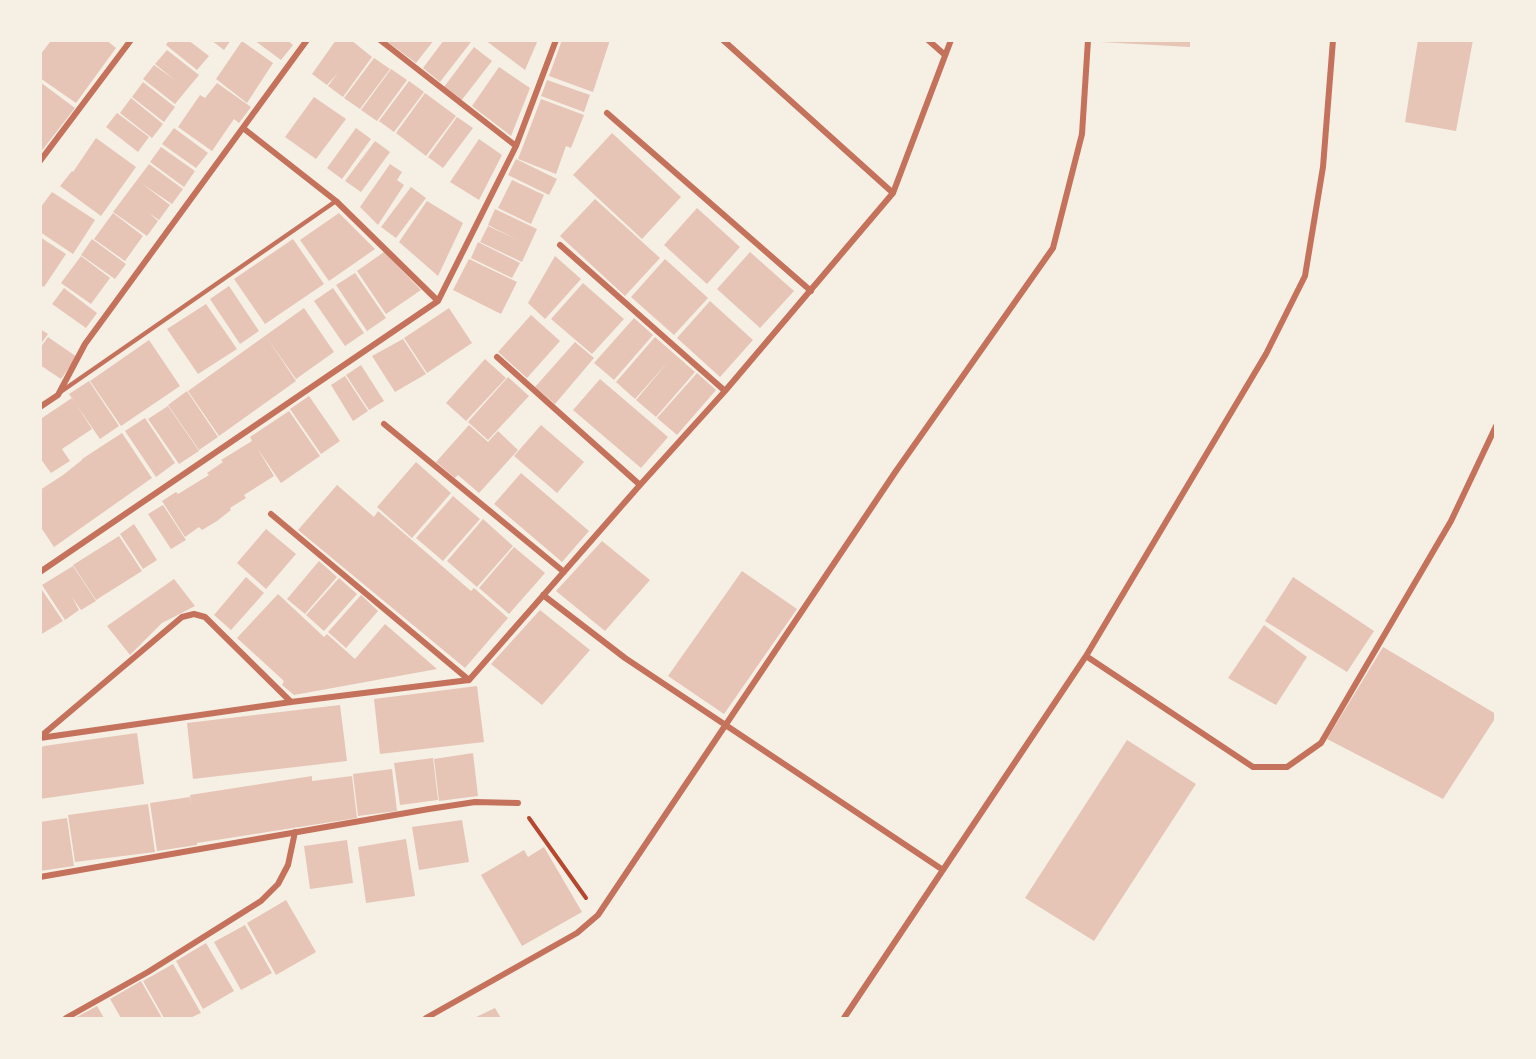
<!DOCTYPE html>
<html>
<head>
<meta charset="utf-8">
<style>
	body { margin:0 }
	#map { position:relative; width:1536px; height:1059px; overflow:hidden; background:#f6efe4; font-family:Lato,sans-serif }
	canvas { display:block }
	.frame { position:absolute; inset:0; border:42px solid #f6efe4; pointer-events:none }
</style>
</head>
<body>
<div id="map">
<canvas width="1536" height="1059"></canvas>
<div class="frame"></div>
</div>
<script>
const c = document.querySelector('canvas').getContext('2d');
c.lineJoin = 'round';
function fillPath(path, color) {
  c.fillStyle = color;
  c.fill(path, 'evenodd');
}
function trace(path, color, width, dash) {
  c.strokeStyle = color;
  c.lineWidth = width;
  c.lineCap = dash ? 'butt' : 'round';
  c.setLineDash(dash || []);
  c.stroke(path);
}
fillPath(new Path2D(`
	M55,40H106L116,48L76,103L40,78V55L50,42H53Z
	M169,40H188L209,56L197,70L166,45Z
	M211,40H231L224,50Z
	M254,40H287L293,45L281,60Z
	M336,40H351L372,57L343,97L328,86L338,73L327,85L312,74Z
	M385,40H434L416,63Z
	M444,40L471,42L440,82L423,68Z
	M485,40H538L525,70Z
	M562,40H610L593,92L549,76Z
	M1100,40H1190V47L1100,42Z
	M1418,40H1473L1456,131L1405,122Z
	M242,41L273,63L247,103L216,79Z
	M474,47L492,61L461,101L444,87Z
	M167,50L199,75L175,104L143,79L154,65L175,80L155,64Z
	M374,58L390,69L360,109L344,98Z
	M499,67L530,88L511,136L472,106Z
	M391,69L407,80L377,121L361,110Z
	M547,80L590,95L584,112L541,96Z
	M409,81L424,92L394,132L379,121Z
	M40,82L75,108L40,153Z
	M143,82L175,107L164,122L132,97Z
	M217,83L251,107L239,123L234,119L212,151L178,127L200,95L205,98Z
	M425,93L456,116L426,156L396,133Z
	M314,97L346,119L316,159L285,137Z
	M131,98L163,124L152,138L120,113Z
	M541,99L584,115L571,148L566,146L556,174L518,159Z
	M117,113L149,137L138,152L106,127Z
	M457,117L473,128L443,168L428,157Z
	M174,128L208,153L196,168L162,144Z
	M356,128L371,139L342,179L327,168Z
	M612,133L681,197L642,239L573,175Z
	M96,138L136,167L101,216L60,186L72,171L73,172Z
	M479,139L502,155L479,200L450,182Z
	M375,141L390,152L361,192L345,181Z
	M161,147L195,171L184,187L150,162Z
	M516,159L557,179L549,195L508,175Z
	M149,164L183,189L172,204L141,183L170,205L159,220L149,213L158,221L147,236L113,212Z
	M390,164L402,172L397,180L404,185L378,225L360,207Z
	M512,180L544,195L531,224L498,208Z
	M411,187L426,198L396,238L381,227Z
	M52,192L95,220L73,254L40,232V208Z
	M595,199L660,258L625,296L560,236Z
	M427,201L463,223L438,276L399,242Z
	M697,208L740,247L707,284L664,245Z
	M495,209L537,229L522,262L480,242L488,226L518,240L488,225Z
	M113,213L143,236L125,261L94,239Z
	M339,213L375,249L329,281L300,240Z
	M40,237L66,254L44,287L40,285Z
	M92,239L126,264L115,279L81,255Z
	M293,239L324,284L265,324L234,279Z
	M478,242L520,263L512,278L471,258Z
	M384,252L421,290L386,314L357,271Z
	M750,252L794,291L760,328L717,289Z
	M81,256L110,278L91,304L61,283Z
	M555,256L581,279L545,319L528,303Z
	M469,259L517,282L501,314L453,290Z
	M665,259L708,298L674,335L631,297Z
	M355,273L386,318L367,331L336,285Z
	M583,283L624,319L592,354L551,319Z
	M229,286L259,331L240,344L210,299Z
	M64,288L97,313L86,328L52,304Z
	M333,288L364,333L345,346L314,301Z
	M710,301L753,340L720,377L677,338Z
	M206,304L237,349L198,374L167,329Z
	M304,308L334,352L296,379L267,338L296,381L219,436L188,391Z
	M449,308L472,343L427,373L404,338Z
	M531,315L560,341L527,378L498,352Z
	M634,318L653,335L614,380L594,363Z
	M40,329L48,334L40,345Z
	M48,337L77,357L61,379L40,365V348Z
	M655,337L695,372L656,417L636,400L668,362L635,399L616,382Z
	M403,339L426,374L395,392L372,356Z
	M149,340L180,386L121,426L90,381Z
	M575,342L594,358L555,404L535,387Z
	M485,359L506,378L466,421L446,403Z
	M361,365L384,401L369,410L346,375Z
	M697,373L716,390L677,435L657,418Z
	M345,376L368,411L353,421L331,385Z
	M508,377L529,396L488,440L468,422Z
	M600,379L668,437L641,468L573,410Z
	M89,381L119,426L100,439L69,394Z
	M187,391L218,437L199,450L168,405Z
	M309,396L340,441L321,454L290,409Z
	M72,398L92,429L62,449L70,461L51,473L40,458V416L42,418Z
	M168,406L199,451L179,464L148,419Z
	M289,411L320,456L281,483L257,448L274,476L244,495L246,498L230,508L231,510L217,521L202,530L199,527L185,537L162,501L176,492L178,494L209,475L207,473L223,462L221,460L252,441L250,437Z
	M145,418L175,463L156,477L125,431Z
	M469,425L488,442L498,431L518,450L479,493L458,475L455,478L436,462Z
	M541,425L584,462L557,493L514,456Z
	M122,433L152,478L54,547L40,526V490L63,475L82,460V459Z
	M416,462L451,493L412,538L377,507Z
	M521,473L589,531L562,562L494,504Z
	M337,485L374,517L378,511L471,591L474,588L508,618L465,668L298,530Z
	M453,496L480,519L443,561L416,538Z
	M163,505L186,540L171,549L148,514Z
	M483,519L513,546L477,587L447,561Z
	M134,524L157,560L143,569L120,534Z
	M266,529L296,554L266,589L237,563Z
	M119,536L142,571L96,600L73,565Z
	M602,541L650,580L605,631L556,591Z
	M514,547L545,573L509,614L479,588Z
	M319,561L337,577L305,614L287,599Z
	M73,566L96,601L81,610L72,597L79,610L65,620L42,585Z
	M742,571L797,609L724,714L668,676Z
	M246,577L264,593L231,630L214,615Z
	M1293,577L1374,631L1347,672L1265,621Z
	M339,578L357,594L324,631L306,615Z
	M174,579L195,606L162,623L130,655L107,626Z
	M40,587L63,621L40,635Z
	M278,594L324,637L327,634L355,659L385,624L437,669L294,695L282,685L284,681L237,638Z
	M361,595L378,611L346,648L328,632Z
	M540,610L590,650L542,705L491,664Z
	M1264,625L1307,657L1276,705L1228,678Z
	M1383,647L1496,714V717L1443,799L1327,739Z
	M477,686L484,742L380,754L374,699Z
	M340,705L347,761L193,779L187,723Z
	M137,733L144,784L40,799V748L44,746Z
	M1127,740L1196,784L1094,941L1025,898Z
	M473,753L478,796L439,801L434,759Z
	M433,758L438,800L400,805L394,763Z
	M392,769L397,811L358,816L353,774Z
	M312,776V781L352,776L357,818L197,843V845L157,851L150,803L190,797L192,808L190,795Z
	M148,804L155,852L75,862L68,815Z
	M67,818L74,866L40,871V822Z
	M462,820L469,862L419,870L412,827Z
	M406,839L415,896L366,903L358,847Z
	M347,840L353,883L310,889L304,846Z
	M544,847L582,912L522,946L481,875L524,850L528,857Z
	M286,900L316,952L276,975L247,923Z
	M245,925L272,973L241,990L214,942Z
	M206,943L234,991L203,1009L176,961Z
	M173,964L201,1013L190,1018H164L143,981Z
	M141,981L162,1018H121L110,999Z
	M97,1006L104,1018H75Z
	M495,1008L501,1018H474Z`), '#e6c5b7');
trace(new Path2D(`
	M529,818L586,898`), '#b5482f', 4);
trace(new Path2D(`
	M59,393L336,201`), '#c5725c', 4.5);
trace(new Path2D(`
	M380,40L516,146
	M723,40L893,193
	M928,40L945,55
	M607,113L811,291
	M243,128L336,201L438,301
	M40,161L131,40
	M560,245L725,391
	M497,357L640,485
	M40,407L58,395L85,344L307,40
	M384,424L564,572
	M271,514L469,680
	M40,572L438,301L516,146L556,40
	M543,595L625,658L943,870
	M1086,656L1253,767H1287L1321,743L1451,521L1496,426
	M40,737L182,617L194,614L205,617L291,702
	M40,738L291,702L469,680L640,485L725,391L893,193L951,40
	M40,877L429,809L475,802L518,803
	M66,1018L148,972L261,901L278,884L288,865L295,832
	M426,1018L577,933L598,915L896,471L1053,248L1082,134L1088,40
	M844,1018L1086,656L1266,354L1305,276L1323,167L1333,40`), '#c5725c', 6);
</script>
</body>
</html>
